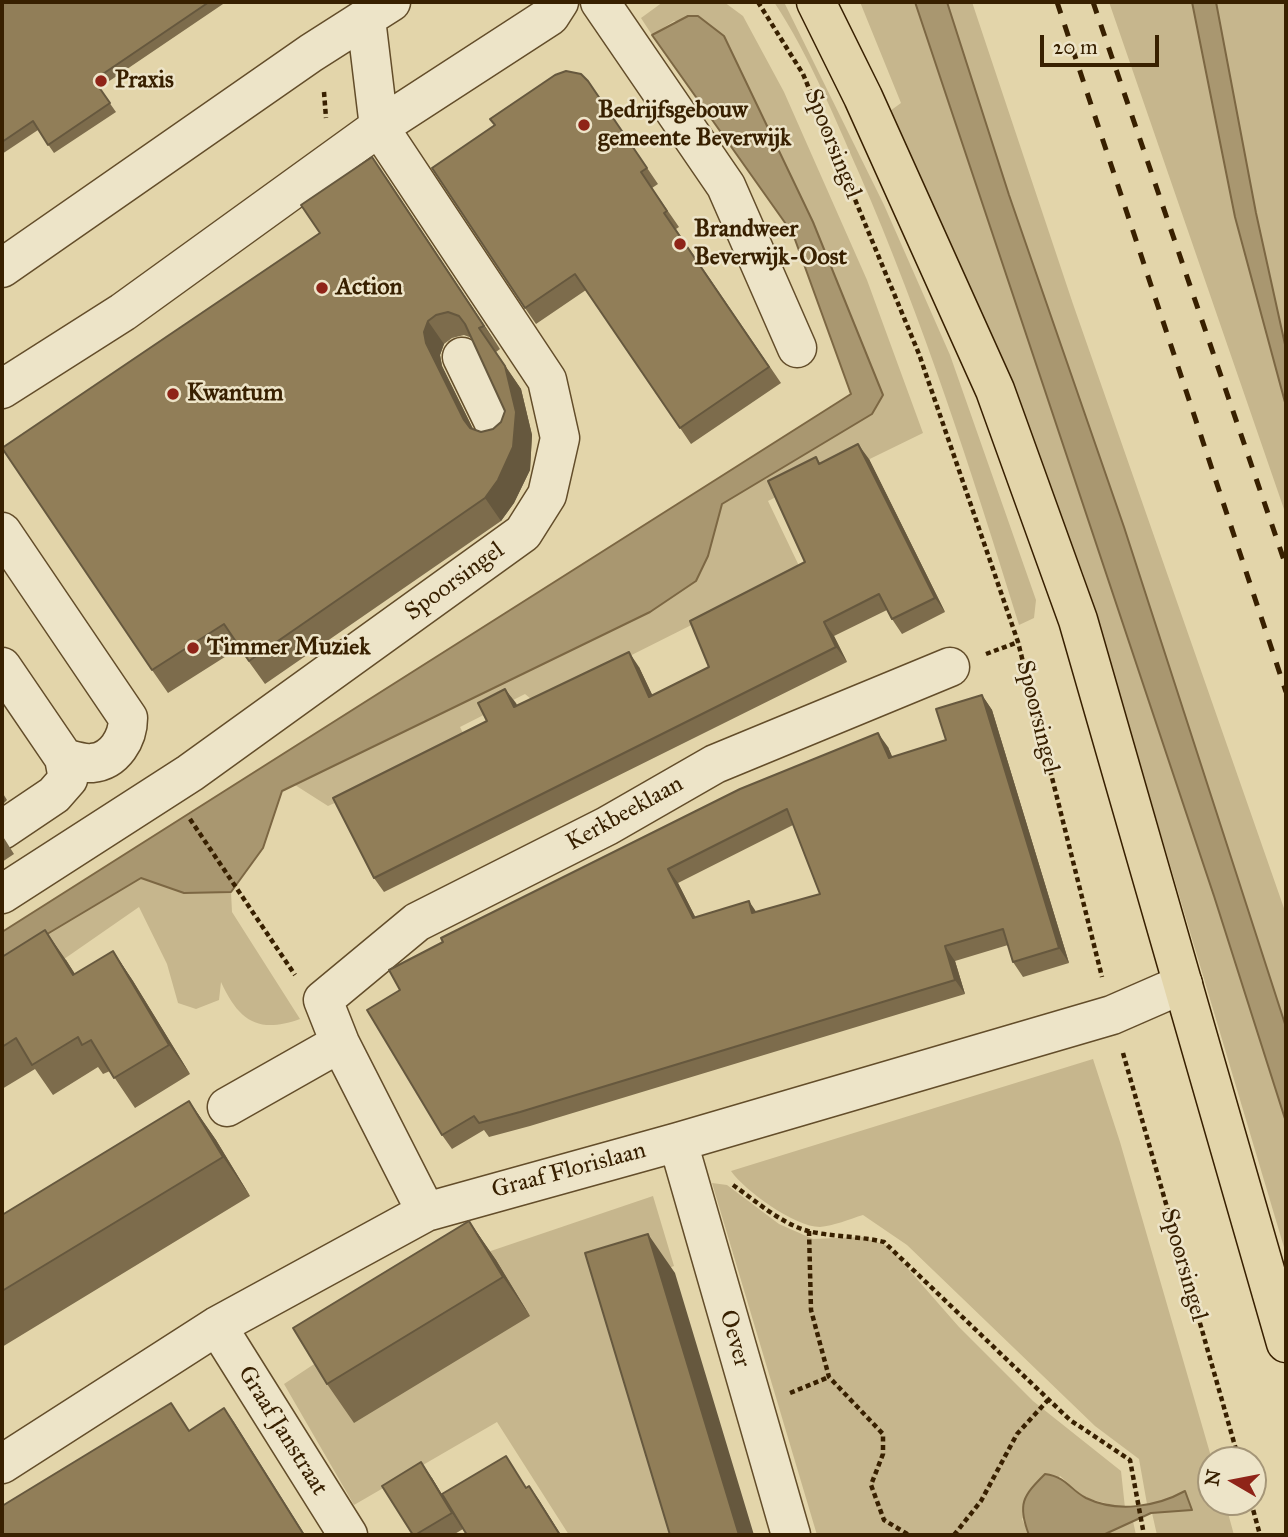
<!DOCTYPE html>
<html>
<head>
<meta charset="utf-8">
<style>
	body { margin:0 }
	#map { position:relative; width:1288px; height:1537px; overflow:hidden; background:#e3d5aa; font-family:"IM FELL Great Primer",serif }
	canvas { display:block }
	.frame { position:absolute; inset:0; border:4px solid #382000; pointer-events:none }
	.north { position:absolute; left:1197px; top:1446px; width:70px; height:70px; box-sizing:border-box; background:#ede4c8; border:2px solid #a59678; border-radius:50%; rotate:280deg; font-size:19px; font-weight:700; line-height:28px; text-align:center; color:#382000 }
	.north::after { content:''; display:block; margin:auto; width:24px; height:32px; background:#8f2418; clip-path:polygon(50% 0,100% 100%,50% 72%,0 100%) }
	.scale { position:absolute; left:1040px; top:35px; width:119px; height:32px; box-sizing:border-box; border:4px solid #382000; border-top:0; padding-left:9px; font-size:21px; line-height:24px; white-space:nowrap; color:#382000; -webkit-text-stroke:5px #ede4c8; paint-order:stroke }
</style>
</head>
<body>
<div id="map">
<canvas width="1288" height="1537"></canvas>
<div class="frame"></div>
<div class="north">N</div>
<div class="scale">20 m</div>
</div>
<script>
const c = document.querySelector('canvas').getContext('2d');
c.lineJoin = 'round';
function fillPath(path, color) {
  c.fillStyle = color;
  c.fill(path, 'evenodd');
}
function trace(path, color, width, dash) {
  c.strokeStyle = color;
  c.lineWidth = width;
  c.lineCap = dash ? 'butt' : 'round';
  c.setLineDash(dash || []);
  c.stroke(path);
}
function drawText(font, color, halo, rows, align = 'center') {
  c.font = font + ' "IM FELL Great Primer",serif';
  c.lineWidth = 5;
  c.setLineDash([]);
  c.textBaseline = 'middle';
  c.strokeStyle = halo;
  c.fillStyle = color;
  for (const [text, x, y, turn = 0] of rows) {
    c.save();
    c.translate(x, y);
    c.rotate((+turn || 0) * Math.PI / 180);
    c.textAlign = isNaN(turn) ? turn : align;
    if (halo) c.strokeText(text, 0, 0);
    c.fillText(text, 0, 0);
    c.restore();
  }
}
fillPath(new Path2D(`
	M663,2H724L743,16L784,92L867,280L923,433L839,474L826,472L768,501L801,570L536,703L525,694L460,727L468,743L328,806L295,785L650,612L708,556L722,504L871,414L883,396L813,222L724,36L674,21L652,35L641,18Z
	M774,2H784L884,205L950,355L1036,600L1034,618L1019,625C972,472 923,320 859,173C834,116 809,55 774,2Z
	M860,2H915L1214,896L1286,1122V1254L1083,573L944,229L890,111L901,103Z
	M947,2H972L1073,304L1286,914V1027L1124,527L1009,195Z
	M1109,2H1192L1235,217L1286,406V515Z
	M1216,2H1286V349L1256,213Z
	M141,878L184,893L231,892L232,912L300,1019C258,1034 239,1021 221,982L219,1000L196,1009L178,1003L167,964L139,907L54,966L2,961Z
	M1093,1059L1120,1142L1212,1460L1211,1502H1225L1234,1535H1157L1152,1513L1192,1510L1185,1491L1168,1501L1147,1504L1139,1459L1095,1426L907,1245L863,1215C850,1219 833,1226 820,1227C795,1227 745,1191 731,1171Z
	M712,1183L727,1185L779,1224L813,1239L862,1237L888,1246L959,1327L1033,1401L1121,1471L1125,1508L1085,1498L1060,1476L1022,1519L1029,1535H817Z
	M653,1196L674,1266L609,1290L671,1535H569L497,1422L354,1505L284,1384L479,1255Z
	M1133,1521L1136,1535H1103Z`), '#c6b68d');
const water = new Path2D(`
	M915,2H947L1009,195L1124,527L1286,1027V1122L1214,896Z
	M1192,2H1216L1256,213L1286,349V406L1235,217Z
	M688,16H698L724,36L813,222L883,395L872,414L722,504L708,556L696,581L650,612L282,791L263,848L231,892L184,893L141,878L2,961V932L851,394L793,234L652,35Z
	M1045,1474C1067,1477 1069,1489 1086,1498C1117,1513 1156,1507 1185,1491L1192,1510L1151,1513L1103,1535H1029C1017,1504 1023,1496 1045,1474Z`);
fillPath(water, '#a99770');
trace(water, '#7c6743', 2);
const minor = new Path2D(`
	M600,2L726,186L797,348
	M2,268L311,53L391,2
	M462,357L499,433
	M2,389L123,312L379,127L550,16L559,2
	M2,532L128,718C128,738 115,761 92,763C84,764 72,760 64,758
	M2,667L64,758L68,779L54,795L2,830
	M2,894L190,773L523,533L547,495L560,438L547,380L379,127L366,19
	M227,1107L340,1043
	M678,1142L791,1535
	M426,1212L340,1043L323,1000L417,922L607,826L715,764L950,667
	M217,1326L348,1535
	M2,1464L217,1326L426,1212L678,1142L1112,1015L1183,984`);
const major = new Path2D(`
	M816,2L863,97L995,390L1078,620L1286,1343`);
trace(minor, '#634d2a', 41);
trace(major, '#382000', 41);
trace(new Path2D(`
	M758,2L803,74L919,354L1018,642L1102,977
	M324,92L326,118
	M986,654L1018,642
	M190,819L295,975
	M1123,1053L1239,1460
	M733,1185C756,1201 780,1223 808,1231C832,1237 860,1236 884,1242L1070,1420L1130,1460L1144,1535
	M809,1231L811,1310L829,1377L883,1434V1454L871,1485L884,1520L909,1535
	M790,1393L829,1377
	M1251,1502L1260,1535
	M954,1535L981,1501L1017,1434L1048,1400`), '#382000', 4.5, [5, 3.5]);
trace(minor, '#ede4c8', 38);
trace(major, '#e3d5aa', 38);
trace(new Path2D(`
	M1057,2L1286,692
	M1093,2L1286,566`), '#382000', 5, [12, 12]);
fillPath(new Path2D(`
	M2,2H226L99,88L116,112L54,153L38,130L2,154Z
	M599,97L658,184L652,188L679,227L676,229L781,383L691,444L586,290L536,324L525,308Z
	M388,180L500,349L496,352L521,389L532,435L530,470L514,503L501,521L265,684L239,648L168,693L152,670L320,233ZM464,335L472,338L505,411L501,422L493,429L481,432L473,429L442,366L440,355L444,344L452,338Z
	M816,457L820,463L869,459L945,612L902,634L892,619L887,610L834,636L847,662L384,892L374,878L487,721L517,706L639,667L652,695L709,667L805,562Z
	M982,695L992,710L1069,963L1023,977L1013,962L1008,945L955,961L965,994L530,1126L489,1137L484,1130L452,1149L442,1135L367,1010L888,747L892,757L946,740ZM793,825L820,894L757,912L695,917L678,883Z
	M2,792L7,800L2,805Z
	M2,835L14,854L2,862Z
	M113,951L133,981L190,1074L135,1108L110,1071L103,1074L98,1067L53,1095L35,1069L2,1089V957L66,960L75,974Z
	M189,1101L216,1140L250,1196L2,1347V1215Z
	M469,1221L496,1260L530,1316L354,1423L327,1384Z
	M432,1478L463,1529L453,1535H413Z`), '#7d6c4c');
fillPath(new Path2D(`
	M372,157L388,180L500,349L484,326Z
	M428,321L444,344L440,355L442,366L480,443L464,420L426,343L424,332Z
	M479,328L521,389L532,435L530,470L514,503L501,521L485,498L516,412Z
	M858,444L869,459L945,612L935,598Z
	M824,622L834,636L847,662L836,647Z
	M629,652L639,667L660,711L649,697Z
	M505,689L516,703L525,721L514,707Z
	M982,695L992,710L1069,963L1059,948Z
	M878,733L888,747L899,772L889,758Z
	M668,869L678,883L703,932L693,918Z
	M749,901L759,916L752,913Z
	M45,930L66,960L94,1004L73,975Z
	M945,946L955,961L965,994L955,980Z
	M113,951L133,981L190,1074L169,1045Z
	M189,1101L216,1140L250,1196L223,1157Z
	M469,1221L496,1260L530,1316L503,1277Z
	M648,1234L675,1273L754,1535H739Z
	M224,1408L234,1422L305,1535H304Z
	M421,1462L432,1478L463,1529L452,1513Z
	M529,1486L539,1500L561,1535H560Z`), '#66583e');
const building = new Path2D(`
	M2,2H209L94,80L110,103L48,145L33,121L2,142Z
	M566,71L581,74L588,81L647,168L641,172L667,211L664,213L769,367L680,428L575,274L525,308L432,168L495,125L490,119L555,75Z
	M372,157L484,326L479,328L505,366L516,412L513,447L498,480L485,498L249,661L224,624L152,670L2,448L320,233L301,205ZM448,312L459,316L465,324L505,411L501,422L493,429L481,432L470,428L464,420L426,343L424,332L428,321L436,315Z
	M858,444L935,598L892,619L879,594L824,622L836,647L374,878L333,798L487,721L478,703L505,689L514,707L629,652L649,697L709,667L690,621L805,562L768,481L816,457L819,464Z
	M982,695L1059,948L1013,962L1003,929L945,946L955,980L520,1112L479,1123L474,1116L442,1135L367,1010L400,990L389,970L443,942L441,938L740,789L878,733L889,758L946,740L936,709ZM787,809L820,894L752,913L749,901L693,918L668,869Z
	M45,930L73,975L113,951L169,1045L114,1078L91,1040L82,1045L78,1037L32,1065L16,1038L2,1047V957Z
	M189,1101L223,1157L2,1291V1215Z
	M469,1221L503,1277L327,1384L293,1328Z
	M648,1234L739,1535H670L585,1253Z
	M171,1403L189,1431L224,1408L304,1535H2V1506Z
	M506,1456L526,1488L529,1486L560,1535H467L442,1494Z
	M421,1462L452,1513L415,1535H413L382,1486Z`);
fillPath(building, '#917e58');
trace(building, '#66583e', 2);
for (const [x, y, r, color] of [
	[101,81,7,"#8f2418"],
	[584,125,7,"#8f2418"],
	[680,244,7,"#8f2418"],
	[322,288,7,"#8f2418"],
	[173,394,7,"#8f2418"],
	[193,648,7,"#8f2418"]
]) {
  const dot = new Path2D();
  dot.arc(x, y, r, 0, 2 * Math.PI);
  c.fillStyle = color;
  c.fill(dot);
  trace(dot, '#ede4c8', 2.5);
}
drawText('bold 24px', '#382000', '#ede4c8', [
	["Praxis",115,81],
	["Bedrijfsgebouw",598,111],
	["gemeente Beverwijk",598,139],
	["Brandweer",694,230],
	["Beverwijk-Oost",694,258],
	["Action",336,288],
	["Kwantum",187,394],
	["Timmer Muziek",207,648]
], 'left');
drawText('24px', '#382000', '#ede4c8', [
	["Spoorsingel",832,144,68],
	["Spoorsingel",455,582,-36],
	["Spoorsingel",1037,717,76],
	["Kerkbeeklaan",625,814,-29],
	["Graaf Florislaan",569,1171,-15],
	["Spoorsingel",1183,1265,74],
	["Oever",734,1339,74],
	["Graaf Janstraat",282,1431,58]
]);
</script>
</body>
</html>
